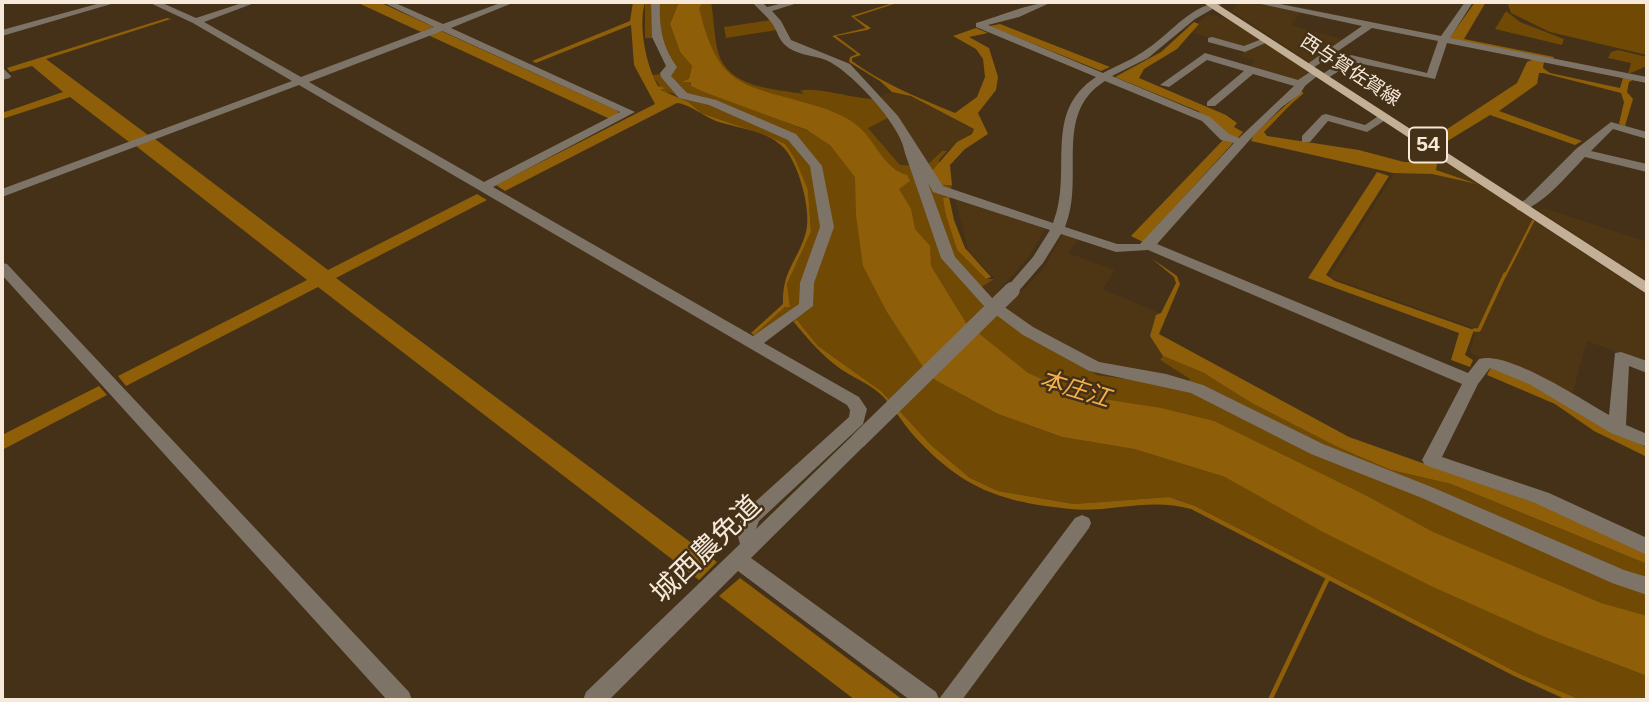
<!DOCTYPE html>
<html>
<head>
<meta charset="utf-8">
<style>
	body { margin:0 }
	#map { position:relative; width:1649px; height:702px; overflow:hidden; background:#443117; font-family:Helvetica,sans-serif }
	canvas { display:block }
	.frame { position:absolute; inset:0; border:4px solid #f6e9da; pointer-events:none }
</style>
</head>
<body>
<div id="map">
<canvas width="1649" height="702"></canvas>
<div class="frame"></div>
</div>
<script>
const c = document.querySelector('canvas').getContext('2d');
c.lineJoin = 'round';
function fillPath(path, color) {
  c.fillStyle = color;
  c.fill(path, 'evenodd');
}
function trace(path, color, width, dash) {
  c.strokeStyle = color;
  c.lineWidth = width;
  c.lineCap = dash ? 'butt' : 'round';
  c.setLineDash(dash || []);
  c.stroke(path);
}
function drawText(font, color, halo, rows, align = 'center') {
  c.font = font + ' Helvetica,"Noto Sans JP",sans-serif';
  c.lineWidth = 5;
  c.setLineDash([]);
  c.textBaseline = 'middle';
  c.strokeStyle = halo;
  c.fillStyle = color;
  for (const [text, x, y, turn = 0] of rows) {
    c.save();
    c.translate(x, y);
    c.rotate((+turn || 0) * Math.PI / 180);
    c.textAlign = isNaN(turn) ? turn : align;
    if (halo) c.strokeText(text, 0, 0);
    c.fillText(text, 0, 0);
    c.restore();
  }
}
fillPath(new Path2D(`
	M1238,2H1253L1302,12L1290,25L1345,40L1314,65L1232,11Z
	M1208,15L1227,18L1310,72L1299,83L1248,68L1255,60L1240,56L1247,49L1187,31Z
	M892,92L911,96L975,130L947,151L942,152L926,166L900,165L868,128L888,118L874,99Z
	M1441,158L1647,295V363L1587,341L1571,398L1540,379L1470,353L1476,329L1329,277L1394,174L1433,170Z
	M954,193L1049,221L1030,256L998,291L1010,303L1043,269L1067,227L1083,233L1068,253L1115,270L1103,289L1164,315L1155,337L1163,356L1160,360L1190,379L1182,387L1097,375L1029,338L974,293L994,278L968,250Z
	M1544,208L1647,242V281L1539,211Z`), '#4e3614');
fillPath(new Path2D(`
	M645,2H679L670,24L680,52L692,66L689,79L704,92L720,96L846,146L935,380L998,414L1062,437L1134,449L1225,477L1260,482L1547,638L1647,676V700H1581L1520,674L1195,506L1169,497L1074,504L998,491L970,478L931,445L881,391L818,346L797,320L791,321L765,339L754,335L785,307H790L787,284L811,232L808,190L785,144L768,136L701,113L672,93L664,92L652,75L669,73L675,67L654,38H645Z
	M697,2H711C714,18 714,36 718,52C728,88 774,89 804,94L800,91C816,86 853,99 874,99L888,118L868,128L900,165L926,166L942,151H947L939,160L942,185H952L949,197L944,198L946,216L957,250L986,279H994L974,292L1029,338L1097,375L1183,387L1190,379L1160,360L1163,356L1204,373L1391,470L1451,484L1647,564V636L1089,408L978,367L904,228L889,174L738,88L711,62Z
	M1507,2H1647V55L1550,32L1511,13Z
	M1506,11L1520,22L1564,39L1562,45L1495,29Z
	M771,20L777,30L726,38L724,27Z
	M1618,50L1647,57V66L1628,74L1631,63L1608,58L1611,52Z`), '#704905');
fillPath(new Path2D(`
	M356,2H379L434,27L421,32Z
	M633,2H645C638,26 646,65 658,86L665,88L661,90L688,102L701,113L768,136L785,144L795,159L808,190L811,232L787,284L790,307H785L754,335L751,333L783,304C782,270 798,261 806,232C812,211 798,160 782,146C765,130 736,128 716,121C703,116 689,104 677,103L505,191L496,185L655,104L634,65L631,25L536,63L532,61L630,21Z
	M679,2H703L699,8C718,86 739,84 810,104C827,109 845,115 859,127C876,142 884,169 907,175L910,181L899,189L911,209L915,229L930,246L931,266L966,323L1028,373L1077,395L1161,408L1214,421L1365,495L1433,532L1601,603L1647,616V676L1547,638L1431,586L1323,532L1225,477L1134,449L1062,437L998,414L935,380L921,364L887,312L863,266L856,215L855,177L830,145L807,130L704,92L691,86V82H682L689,79L692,66L680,52L670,24Z
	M896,2H900L854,17L871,28L867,30L836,36L860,54L861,55L852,58V61C883,84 919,98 955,113L977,97L985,77L983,59L976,49L953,36L976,28L988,33L969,37L989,48L998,77L996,90L978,113L988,134L965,149L950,165L952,185H942L932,171L957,142L972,134L974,129L911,96L892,92L880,81L849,62L850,57L857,54L832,36L866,28L851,16Z
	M1475,2H1486L1464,39L1554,57L1553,59L1449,39Z
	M167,18L171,19L46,59L148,135L129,142L70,97L2,119V113L63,92L32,66L10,72L7,68Z
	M1194,22L1199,24L1177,49L1144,69L1139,78L1226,115L1237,123L1234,127L1243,132L1238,138L1228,135L1198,111L1115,77L1161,52Z
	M1000,24L1110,67L1101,71L989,26Z
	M441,31L618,111V115L610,119L428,35Z
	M1534,59L1544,61L1543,68L1550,73L1620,88L1623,78L1635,79L1647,83L1633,80L1629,82L1627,92L1633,99L1625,126L1619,124L1624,102L1621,93L1543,73H1539L1537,84L1499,111L1582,141L1575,145L1490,115L1441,145L1432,139L1517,83L1527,62Z
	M1287,104H1291L1264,132L1267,136L1359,150L1404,162H1415L1427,151L1438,158L1436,170L1477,184L1432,174L1393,173L1251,141L1254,134Z
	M155,139L328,270L477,194L487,200L336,278L717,562L699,580L318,287L126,386L118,376L307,280L136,146Z
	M1224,139L1233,143L1143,242L1131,236Z
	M1377,172L1389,176L1326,275L1335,281L1474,330L1465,355L1473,360L1470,367L1451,360L1459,333L1308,278Z
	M949,197L954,220L965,248L991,277L986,279L957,250L946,216L943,198Z
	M1151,258L1177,276L1180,284L1159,334L1349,437L1541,505L1647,553V564L1451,484L1391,470L1338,447L1252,403L1204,373L1163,356L1150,336L1156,315L1161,313L1176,283L1174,277Z
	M797,320L818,346L881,391L931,445L970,478L998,491L1074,504L1169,497L1195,506L1520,674L1581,700H1567L1514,676L1191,509C1149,497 1111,513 1070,509C1001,502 963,489 915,437C902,423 893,405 878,392C867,383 853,377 842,370C822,356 808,339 793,321Z
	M1491,367L1528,381L1647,448V457L1594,431L1555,404L1487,375Z
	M99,386L107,395L2,450V435Z
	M740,578L903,700H855L719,596Z`), '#8e5e09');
trace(new Path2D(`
	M1287,106L1302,93
	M1505,276L1533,221`), '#8e5e09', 2.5);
trace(new Path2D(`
	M1474,330H1479L1505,274`), '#8e5e09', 3.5);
trace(new Path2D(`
	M1270,700L1327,580`), '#8e5e09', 4.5);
fillPath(new Path2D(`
	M104,2H118L2,36V30Z
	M148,2H160L196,18L245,2H257L204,22L301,77L434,27L382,2H393L443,24L503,2H515L451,28L635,112L493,187L753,336L799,304L800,283L820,227L810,166L788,140L709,105L679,98L661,77L660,73L666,66L652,37L651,2H660C659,27 662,46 677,67L671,76L687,93L716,100L796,134L822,166L834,227L814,283L813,306L764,343L859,397L867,409L863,424L759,521L756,529L853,435H865L868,440L865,445L751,558L936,692L939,699L1075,518L1082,515L1089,518L1091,523L1089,528L962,700H910L738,571L609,700H583L586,692L740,544L736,530L745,511L849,417L850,410L847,405L299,85L2,197V189L292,81L193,23ZM442,31L620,112L484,182L309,82Z
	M752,2H762L767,7L787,2H801L772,11L781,21L791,40L850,64L898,116L943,186L1053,223C1074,171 1041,113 1096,77L976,27V23C997,17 1033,2 1052,2L1019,17L988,25L1103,73C1118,65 1134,59 1147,49C1173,32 1192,2 1225,2L1195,19L1148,58L1112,76L1210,117L1229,134L1239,138L1294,86L1253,74L1215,106H1207V102L1244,71L1207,60L1169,87L1160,85L1205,53L1298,80L1313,70L1322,72L1305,86L1300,94L1282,107L1255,134L1157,244L1468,373L1479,359C1509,351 1582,400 1609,415L1615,353L1621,352L1647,361V373L1629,366L1626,425L1647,434V447L1611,433L1529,384L1490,368L1478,384L1442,457L1549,493L1647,538V555L1535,503L1425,465L1422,460L1462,384L1148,250L1116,252L1061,234L1043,263L1017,293H1007L1005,290L1007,287L1033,257L1050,230L933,192L928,183L955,257L993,299L1033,327L1099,362L1166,374L1203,385L1323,444L1434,488L1624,570L1647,577V595L1612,583L1422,498L1311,454L1191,393L1089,371L1023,335L983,305L941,258L905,153C902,126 851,71 826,60C813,55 795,55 785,45C778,39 777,29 771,22C766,15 758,9 752,2ZM1105,81L1202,121L1221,140L1234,143L1140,244H1117L1065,227C1086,178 1052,114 1105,81Z
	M1252,2H1270L1441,36L1465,2H1473L1450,38L1647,77V83L1447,43L1435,79L1353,62L1325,80L1320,77L1321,75L1351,55L1427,73L1438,41L1372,28L1310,70L1305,67L1306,65L1362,26Z
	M1212,37L1244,46L1267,37L1272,40L1245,52L1208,42V38Z
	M2,67L11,76L10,78L2,80Z
	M1326,114L1365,125L1380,115L1390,117L1367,132L1328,121L1310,142H1302V136L1322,115Z
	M1611,122L1647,132V139L1613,129L1591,151L1647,164V172L1585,157C1571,171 1537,213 1517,210V204L1525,200L1576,149Z
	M2,263L7,264L409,692L412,700H387L2,275Z`), '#7d7367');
fillPath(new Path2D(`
	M1202,2H1214L1647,282V294Z`), '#c4b097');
trace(new Path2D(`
	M859,440L1012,290`), '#7d7367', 16);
drawText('19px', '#f6e9da', '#443117', [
	["西与賀佐賀線",1350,71,33]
]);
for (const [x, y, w] of [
	[1428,145,38]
]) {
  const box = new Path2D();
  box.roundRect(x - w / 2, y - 17.5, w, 35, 5);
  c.fillStyle = '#443117';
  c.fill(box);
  trace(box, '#f6e9da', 2);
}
drawText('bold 21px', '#f6e9da', null, [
	["54",1428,145]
]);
drawText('italic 24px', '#f3af4d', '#443117', [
	["本庄江",1075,390,17]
]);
drawText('28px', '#f6e9da', '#443117', [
	["城西農免道",707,550,-44]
]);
</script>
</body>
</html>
